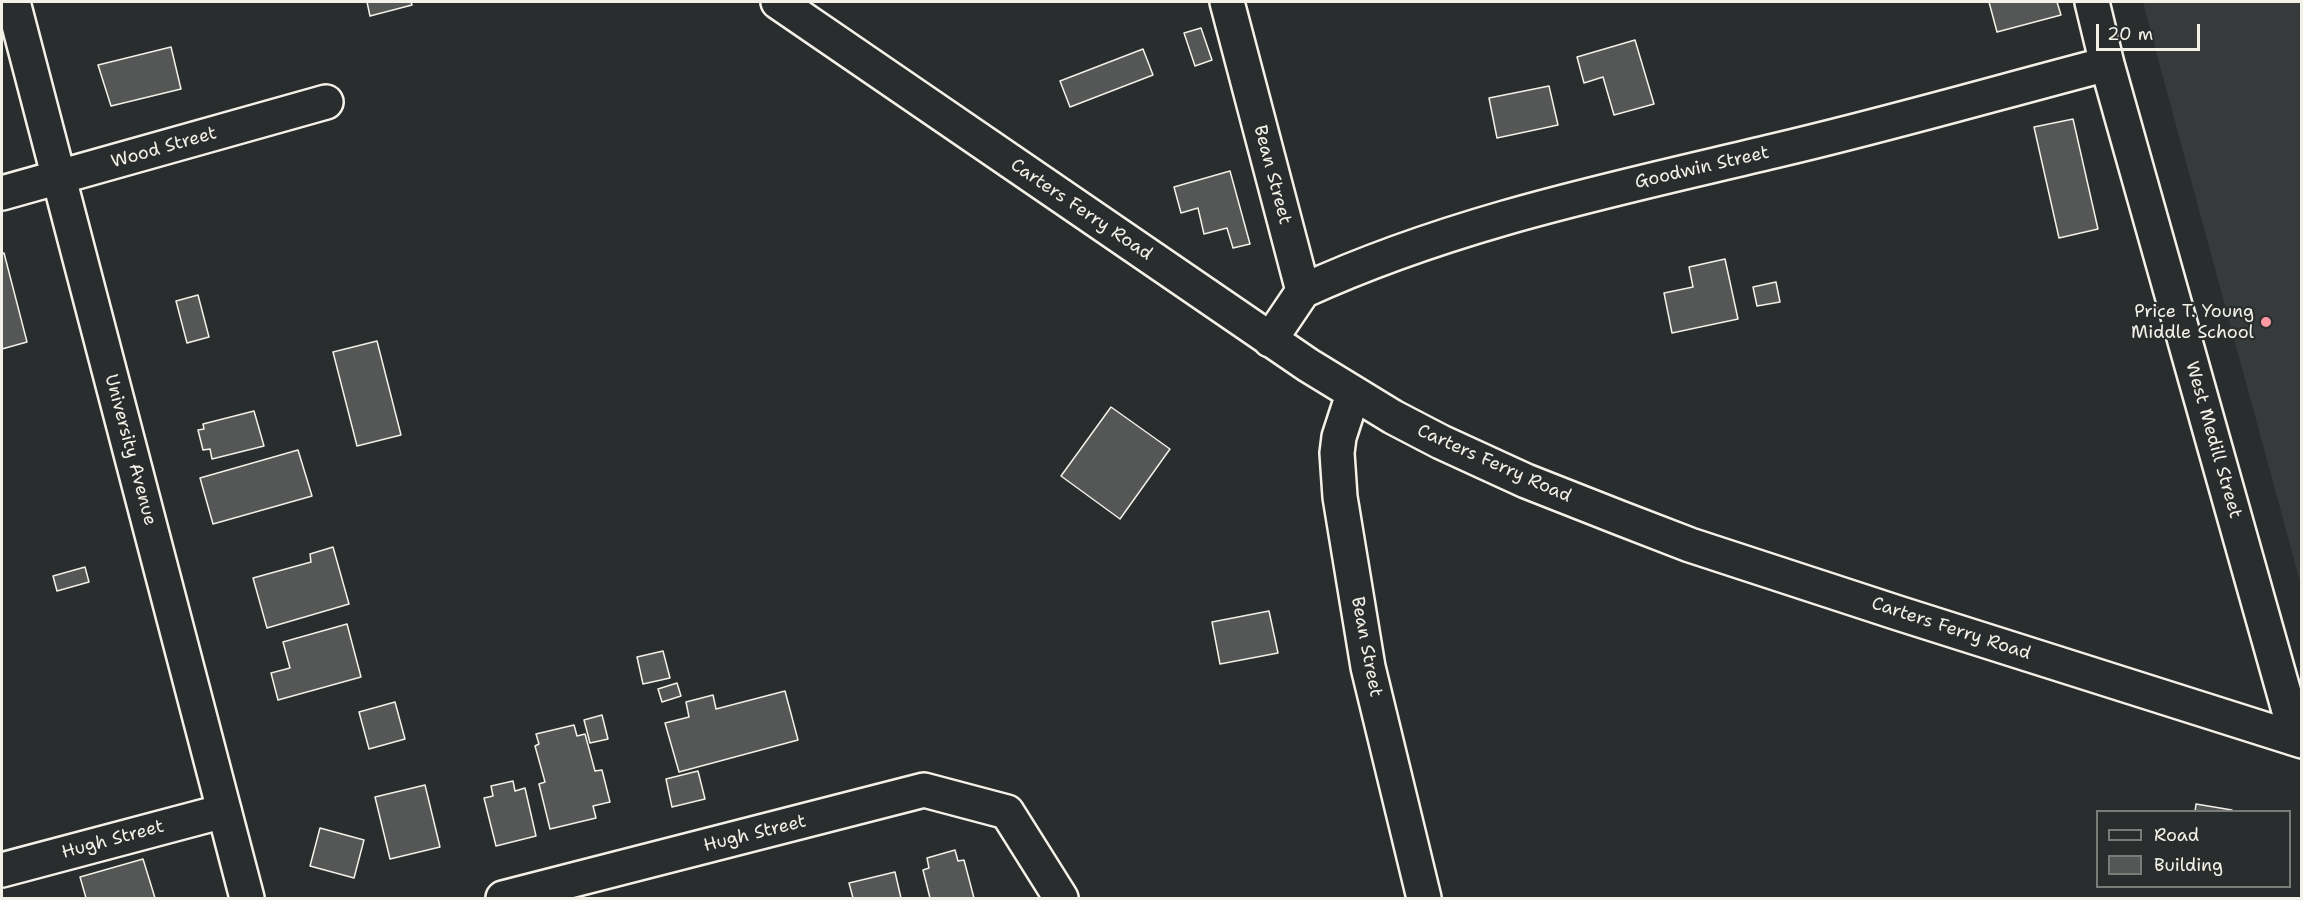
<!DOCTYPE html>
<html>
<head>
<meta charset="utf-8">
<style>
	body { margin:0 }
	#map { position:relative; width:2303px; height:900px; overflow:hidden; background:#2a2d2e; font-family:"Shantell Sans",sans-serif }
	canvas { display:block }
	.frame { position:absolute; inset:0; border:3px solid #f4f1e8; pointer-events:none }
	.legend { position:absolute; left:2096px; top:810px; width:195px; height:78px; box-sizing:border-box; background:#2a2d2e; border:2px solid #7b7b78; margin:0; padding:8px 10px; list-style:none; font-size:18px; color:#f4f1e8 }
	.legend li { display:flex; align-items:center; gap:12px; height:30px }
	.legend b { width:30px; border:2px solid #7b7b78 }
	.scale { position:absolute; left:2096px; top:24px; width:104px; height:27px; box-sizing:border-box; border:3px solid #f4f1e8; border-top:0; padding-left:8px; font-size:18px; line-height:21px; white-space:nowrap; color:#f4f1e8; -webkit-text-stroke:4px #2a2d2e; paint-order:stroke }
</style>
</head>
<body>
<div id="map">
<canvas width="2303" height="900"></canvas>
<div class="frame"></div>
<ul class="legend">
<li><b style="height:8px;background:#2a2d2e"></b>Road</li>
<li><b style="height:16px;background:#555756"></b>Building</li>
</ul>
<div class="scale">20 m</div>
</div>
<script>
const c = document.querySelector('canvas').getContext('2d');
c.lineJoin = 'round';
function fillPath(path, color) {
  c.fillStyle = color;
  c.fill(path, 'evenodd');
}
function trace(path, color, width, dash) {
  c.strokeStyle = color;
  c.lineWidth = width;
  c.lineCap = dash ? 'butt' : 'round';
  c.setLineDash(dash || []);
  c.stroke(path);
}
function drawText(font, color, halo, rows, align = 'center') {
  c.font = font + ' "Shantell Sans",sans-serif';
  c.lineWidth = 4.5;
  c.setLineDash([]);
  c.textBaseline = 'middle';
  c.strokeStyle = halo;
  c.fillStyle = color;
  for (const [text, x, y, turn = 0] of rows) {
    c.save();
    c.translate(x, y);
    c.rotate((+turn || 0) * Math.PI / 180);
    c.textAlign = isNaN(turn) ? turn : align;
    if (halo) c.strokeText(text, 0, 0);
    c.fillText(text, 0, 0);
    c.restore();
  }
}
fillPath(new Path2D(`
	M2143,2H2301V585L2158,59Z`), '#373a3a');
const building = new Path2D(`
	M367,2H411L412,5L370,16Z
	M1989,2H2057L2061,15L1997,32Z
	M1201,28L1212,60L1195,66L1184,33Z
	M1635,40L1654,104L1614,115L1603,77L1584,83L1577,57Z
	M171,47L181,89L111,106L98,65Z
	M1143,49L1153,75L1070,107L1060,81Z
	M1549,86L1558,125L1497,138L1489,98Z
	M2073,119L2098,229L2059,238L2034,127Z
	M1230,171L1250,244L1233,248L1227,228L1204,234L1198,208L1181,213L1174,187Z
	M4,253L27,342L2,349V254Z
	M1725,259L1738,319L1672,333L1664,293L1693,287L1689,267Z
	M1776,282L1780,302L1757,306L1753,287Z
	M198,295L209,337L187,343L176,301Z
	M377,341L401,435L357,446L333,352Z
	M1111,407L1170,449L1120,519L1061,476Z
	M254,411L264,446L212,459L210,449L203,450L198,430L204,429L203,424Z
	M298,450L312,496L213,524L200,478Z
	M333,547L349,604L267,628L253,578L311,562L310,554Z
	M85,567L89,582L57,591L53,576Z
	M1269,611L1278,653L1220,664L1212,622Z
	M347,624L361,677L278,700L271,673L290,668L283,642Z
	M663,651L670,678L643,684L637,657Z
	M677,683L681,696L662,702L658,689Z
	M785,691L798,740L679,772L665,723L689,717L686,702L713,695L716,709Z
	M395,702L405,739L369,749L359,712Z
	M602,715L608,739L590,743L584,720Z
	M574,725L577,736L585,734L595,771L602,770L610,802L593,806L596,818L550,829L539,784L545,782L535,746L539,744L536,734Z
	M698,771L705,799L672,807L666,779Z
	M513,781L515,791L525,788L536,836L496,846L484,798L493,796L491,786Z
	M425,785L440,847L390,859L375,797Z
	M2196,804L2232,810V812H2195Z
	M320,828L364,840L354,878L310,866Z
	M955,850L958,861L964,860L974,898H930L923,870L929,868L927,858Z
	M143,859L155,898H86L80,877Z
	M895,872L901,898H853L849,883Z`);
fillPath(building, '#555756');
trace(building, '#f4f1e8', 1.5);
const minor = new Path2D(`
	M778,2L1308,365L1393,417L1441,442L1526,481L1620,518L1690,545L1898,613L2302,741
	M1227,2L1303,291L1270,340
	M2092,2L2107,64L2297,739
	M2,193L326,102
	M1303,291C1453,222 1615,189 1774,151C1886,125 1996,93 2107,64
	M1353,394L1339,437L1337,453L1340,497L1368,667L1424,898
	M2,870L224,811
	M503,898L924,790L1007,812L1061,898`);
const tertiary = new Path2D(`
	M13,2L247,898`);
trace(minor, '#f4f1e8', 38);
trace(tertiary, '#f4f1e8', 38);
trace(minor, '#2a2d2e', 33);
trace(tertiary, '#2a2d2e', 33);
for (const [x, y, r, color] of [
	[2266,322,6,"#ff9aa2"]
]) {
  const dot = new Path2D();
  dot.arc(x, y, r, 0, 2 * Math.PI);
  c.fillStyle = color;
  c.fill(dot);
  trace(dot, '#2a2d2e', 2);
}
drawText('18px', '#f4f1e8', '#2a2d2e', [
	["Wood Street",164,148,-16],
	["Goodwin Street",1702,168,-13],
	["Bean Street",1272,175,75],
	["Carters Ferry Road",1081,210,34],
	["West Medill Street",2213,440,74],
	["University Avenue",130,450,75],
	["Carters Ferry Road",1494,464,24],
	["Carters Ferry Road",1951,629,18],
	["Bean Street",1366,647,79],
	["Hugh Street",755,834,-14],
	["Hugh Street",113,840,-15]
]);
drawText('18px', '#f4f1e8', '#2a2d2e', [
	["Price T. Young",2254,312],
	["Middle School",2254,333]
], 'right');
</script>
</body>
</html>
